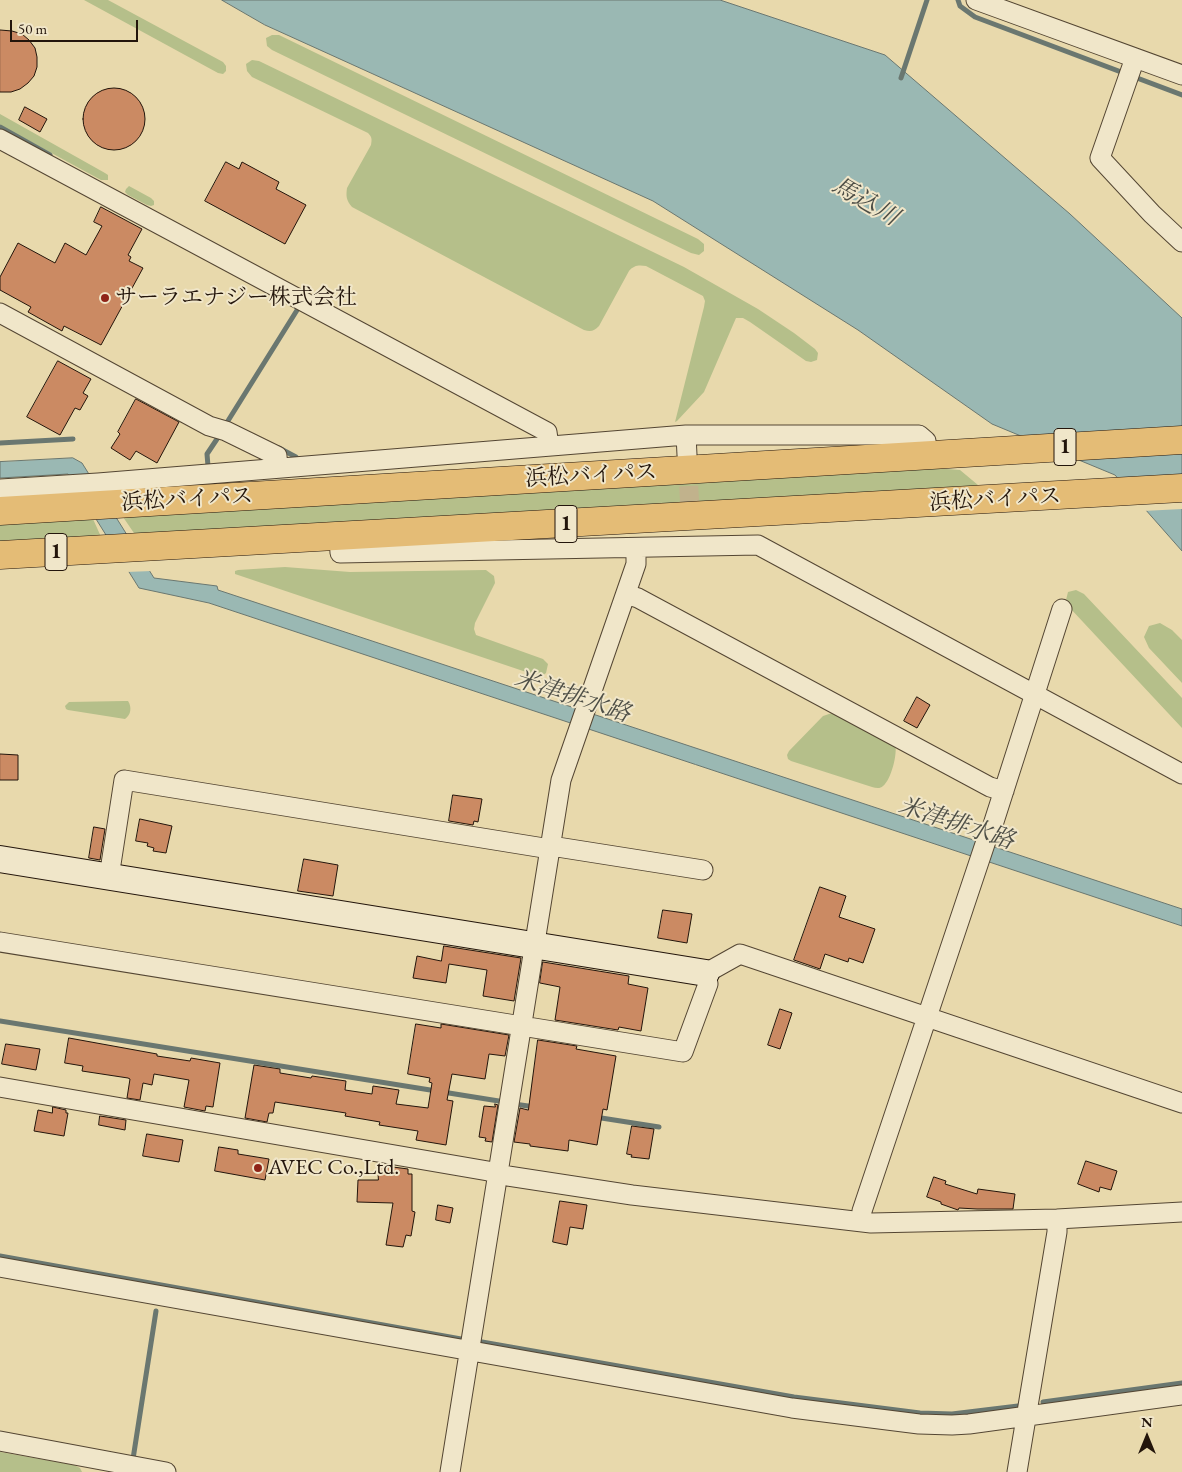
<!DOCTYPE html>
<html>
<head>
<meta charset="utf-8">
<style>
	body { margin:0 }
	#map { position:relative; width:1182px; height:1472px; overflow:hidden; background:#e8d9ac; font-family:"EB Garamond",serif }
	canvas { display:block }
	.north { position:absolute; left:1122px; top:1412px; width:50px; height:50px; -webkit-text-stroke:4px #f0e6c9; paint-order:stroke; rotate:0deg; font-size:14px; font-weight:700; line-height:20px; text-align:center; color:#23150b }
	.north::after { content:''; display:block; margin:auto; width:18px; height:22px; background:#23150b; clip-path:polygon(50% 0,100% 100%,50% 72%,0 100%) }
	.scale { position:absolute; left:10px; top:20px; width:128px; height:22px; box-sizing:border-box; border:2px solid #23150b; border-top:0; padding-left:6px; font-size:15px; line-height:18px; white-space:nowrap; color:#23150b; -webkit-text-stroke:4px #f0e6c9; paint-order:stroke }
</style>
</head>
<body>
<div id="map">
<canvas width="1182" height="1472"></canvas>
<div class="north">N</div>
<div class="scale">50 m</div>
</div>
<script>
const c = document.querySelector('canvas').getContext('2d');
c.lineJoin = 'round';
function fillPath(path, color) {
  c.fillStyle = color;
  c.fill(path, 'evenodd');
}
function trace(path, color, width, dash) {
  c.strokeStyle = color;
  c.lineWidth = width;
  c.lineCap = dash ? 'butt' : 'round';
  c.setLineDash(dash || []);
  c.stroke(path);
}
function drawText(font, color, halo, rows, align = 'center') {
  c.font = font + ' "EB Garamond","Noto Serif JP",serif';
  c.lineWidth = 4;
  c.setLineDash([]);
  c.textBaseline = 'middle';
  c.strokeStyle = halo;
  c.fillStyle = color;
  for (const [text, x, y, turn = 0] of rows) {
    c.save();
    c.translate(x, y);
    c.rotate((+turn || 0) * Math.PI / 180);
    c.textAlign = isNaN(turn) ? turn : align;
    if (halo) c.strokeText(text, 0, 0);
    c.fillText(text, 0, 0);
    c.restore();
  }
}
fillPath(new Path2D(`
	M84,0H108L223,62L226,66V71L223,74L218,73Z
	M272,35H279L698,239L704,244V251L699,255L691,253L272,50L267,46L266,38Z
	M252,60L259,61L684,267L758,309L794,333L815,349L818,353L817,360L811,362L806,361L750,322L743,318H736L704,392L677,421L675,422L704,307L705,301L703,296L646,266C639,265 634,265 629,271L599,326C594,331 591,332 584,330L352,207C346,200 346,196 347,188L371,145C372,139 372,137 368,133L252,77L247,71L246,64Z
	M0,114L105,173L108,175V180H101L0,125Z
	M129,186L151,198L154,201V205L151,206L147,205L128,195L125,192L126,189Z
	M934,468L960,470L978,485L973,489L136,536L123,517L381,499Z
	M93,519L102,539L0,544V524Z
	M285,567L350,572L486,570L494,576L495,583L475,623L474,629L476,635L543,659L548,664L546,673L542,676H538L235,574V571L238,570Z
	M1076,590L1084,594L1182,698V728L1069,607L1066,600L1068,592Z
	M1160,623L1172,630L1182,640V683L1149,648L1144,637L1149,626Z
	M124,701H128C132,707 131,715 125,719L68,710L66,709L65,706L69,702Z
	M835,712L895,744C898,753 891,780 883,786C880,789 876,788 872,787L791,761L788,759L787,755L789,751L823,716Z
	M0,1452L74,1465L80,1468L82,1472H0Z`), '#b5bf8a');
const water = new Path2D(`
	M222,0H720L885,55L1070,214L1182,318V551L1115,475L992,424L858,330L653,201L265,25Z
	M73,458L82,463L154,578L217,586L218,590L1182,909V926L209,603L139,588L68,474L0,478V462Z`);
fillPath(water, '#9ab8b3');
trace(water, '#6a7770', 1);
fillPath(new Path2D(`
	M1182,478V509L1143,511L1118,482Z
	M131,538L152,571L126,572L105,539Z`), '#e8d9ac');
trace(new Path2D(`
	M958,0L960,6L975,17L1182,95
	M901,78L927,0
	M0,127L50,155
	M226,424L299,307
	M0,443L73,439
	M279,448L296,457
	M208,466L207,454L217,439
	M0,1021L505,1102
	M514,1104L535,1107
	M595,1117L659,1127
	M0,1256L461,1339
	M482,1342L794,1397L920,1413L952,1414L1018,1406
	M1043,1402L1182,1383
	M133,1459L156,1311`), '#6a7770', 5);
const building = new Path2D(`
	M0,30L12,31L22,34L29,40L35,48L37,57V67L34,76L28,83L20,89L11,92H0Z
	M83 119a31 31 0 1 1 62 0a31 31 0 1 1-62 0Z
	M25,107L47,119L40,132L19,120Z
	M226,162L239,169L242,162L279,182L276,189L306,205L285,244L205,201Z
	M101,207L142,229L128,255L131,257L129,261L143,268L101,345L64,326L62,331L28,312L31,307L0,290V277L18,243L55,263L65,243L86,255L102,226L94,222Z
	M58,361L91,379L83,393L88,396L80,410L75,408L60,435L27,417Z
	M136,399L179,422L157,463L136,451L130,460L111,448L120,434L118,432Z
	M917,697L930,705L917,728L904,721Z
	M0,754L18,755V780H0Z
	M453,795L482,799L478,822L474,821L473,825L449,821Z
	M140,819L172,826L166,853L153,851L154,848L147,846L148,843L136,841Z
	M94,827L105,829L100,860L89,858Z
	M304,859L338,865L333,896L298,891Z
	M820,887L846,896L839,917L875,929L863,963L849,958L848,962L825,954L820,969L794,960Z
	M663,910L692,914L687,943L658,938Z
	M444,946L521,958L514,1001L483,996L487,970L449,964L446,983L413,978L417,956L441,961Z
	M543,962L629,976L628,984L648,988L641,1031L619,1027L618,1030L555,1020L560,987L540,983Z
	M780,1009L792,1013L780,1049L768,1045Z
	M416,1024L441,1028V1024L509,1035L505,1056L489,1054L485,1079L452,1074L447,1100L453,1101L446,1145L416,1140L418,1131L379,1125L380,1122L345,1116L346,1113L275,1102L273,1113H269L267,1122L245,1118L254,1065L280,1069V1073L311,1078L312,1076L346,1081L345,1090L372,1094L373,1086L399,1090L396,1104L428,1108L432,1083L429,1082L430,1078L408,1074Z
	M69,1038L157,1054V1056L190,1061L191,1058L220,1063L213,1107L206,1106L205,1111L184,1107L189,1080L154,1074L152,1085L143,1083L140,1100L127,1098L130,1079L128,1078L82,1071L83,1066L65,1063Z
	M538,1040L577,1046L576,1049L616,1056L607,1110L603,1109L597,1145L569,1140L568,1151L530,1146V1144L514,1142L520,1108L528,1110Z
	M6,1044L40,1049L36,1070L2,1064Z
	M495,1104L498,1105L492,1142L485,1141L486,1138L479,1137L484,1106L495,1107Z
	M53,1107L66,1110V1113H68L64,1136L34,1131L38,1110L52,1113Z
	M100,1116L126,1120L125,1130L99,1125Z
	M632,1126L654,1129L649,1159L631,1157L632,1155L627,1154Z
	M147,1134L183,1140L179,1162L143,1156Z
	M219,1147L238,1150V1154L269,1159L265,1180L215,1171Z
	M1086,1161L1117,1171L1111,1190L1100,1187L1099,1192L1078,1184Z
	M378,1165L408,1169V1174H412V1211L415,1212L411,1236L406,1235L403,1247L386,1245L393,1203L357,1202L358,1180H378Z
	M934,1177L946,1181L945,1184L977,1194L978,1189L1015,1194L1013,1209H977L959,1208L958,1210L941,1204V1202L927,1197Z
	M560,1201L587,1205L583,1229L570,1227L567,1245L553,1242Z
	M438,1205L453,1208L450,1223L436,1220Z`);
fillPath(building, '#cb8a63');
trace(building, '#23150b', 1);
trace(new Path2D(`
	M687,458L691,526`), '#c1b28c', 19, [19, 9]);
const street = new Path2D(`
	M976,0L1182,75
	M1135,58L1100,158L1152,214L1182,242
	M0,139L547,432L549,446
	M0,313L209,426L226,431L277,456L278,468
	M686,435L687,455
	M0,489L98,483L686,435H919L926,441L927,456
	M339,536L340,553L758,545L1182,774
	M626,594L638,598L990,787L1004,791
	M551,846L703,870
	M109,877L124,780L550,849
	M0,942L683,1052L708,984L706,973L740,954L1182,1103
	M0,1087L488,1171L508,1176L632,1195L871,1223L1057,1219L1182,1212
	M861,1222L862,1211L987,838L990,834L1062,609
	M0,1267L792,1408L919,1424L952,1425L969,1424L1182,1395
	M0,1441L166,1472
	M450,1472L561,780L636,564V548
	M1017,1472L1057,1232V1219`);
const secondary = new Path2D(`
	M0,859L706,973`);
const highway = new Path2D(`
	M0,511L1182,440
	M0,555L1182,488`);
trace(street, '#544633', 21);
trace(secondary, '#23150b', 28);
trace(highway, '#23150b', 29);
trace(street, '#f0e6c9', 19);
trace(secondary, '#f0e6c9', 26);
trace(highway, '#e4bc76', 28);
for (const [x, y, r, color] of [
	[105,298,5,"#8f2418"],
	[258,1168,5,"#8f2418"]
]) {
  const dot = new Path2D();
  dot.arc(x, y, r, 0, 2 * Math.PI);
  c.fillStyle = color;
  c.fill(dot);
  trace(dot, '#f0e6c9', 2);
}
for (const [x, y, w] of [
	[1065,447,22],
	[566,524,22],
	[56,552,22]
]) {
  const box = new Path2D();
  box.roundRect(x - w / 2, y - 18.5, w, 37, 4);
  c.fillStyle = '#f0e6c9';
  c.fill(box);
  trace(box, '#23150b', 1);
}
drawText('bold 21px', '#23150b', null, [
	["1",1065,447],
	["1",566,524],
	["1",56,552]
]);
drawText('22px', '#23150b', '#f0e6c9', [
	["サーラエナジー株式会社",115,298],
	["AVEC Co.,Ltd.",268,1168]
], 'left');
drawText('22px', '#23150b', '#f0e6c9', [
	["浜松バイパス",591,476,-3],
	["浜松バイパス",187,500,-3],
	["浜松バイパス",995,500,-3]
]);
drawText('italic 24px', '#4d4e46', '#f0e6c9', [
	["馬込川",865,202,30],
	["米津排水路",572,697,18],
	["米津排水路",956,824,18]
]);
</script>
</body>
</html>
